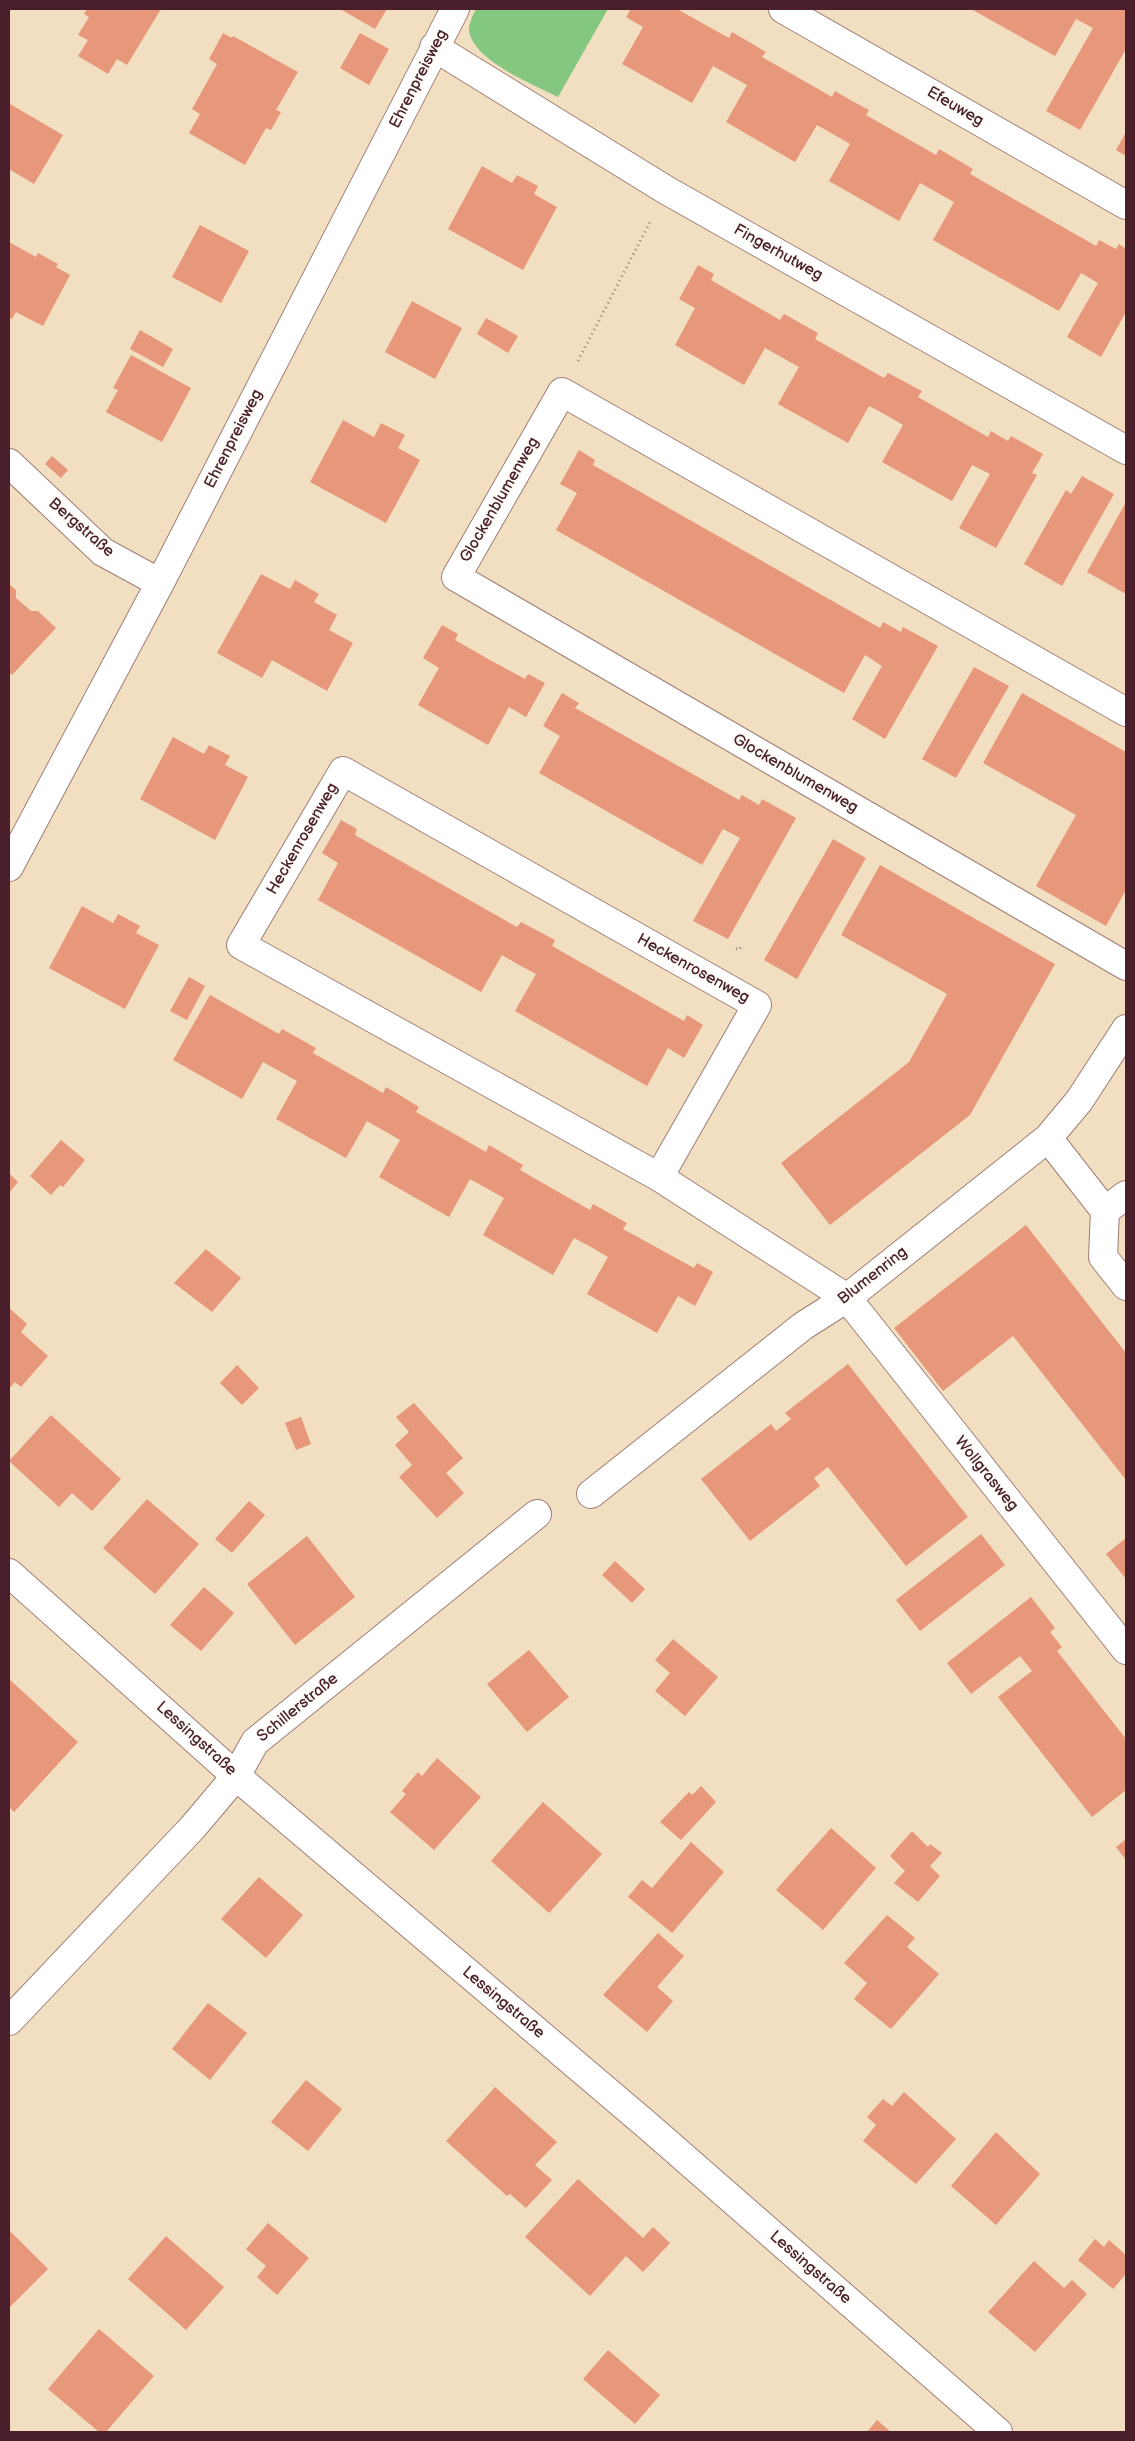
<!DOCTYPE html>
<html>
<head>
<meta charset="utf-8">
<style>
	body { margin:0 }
	#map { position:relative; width:1135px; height:2441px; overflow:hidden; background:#f2dec1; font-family:"Balsamiq Sans",sans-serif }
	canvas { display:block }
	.frame { position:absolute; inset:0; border:10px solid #4a1f2b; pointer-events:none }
</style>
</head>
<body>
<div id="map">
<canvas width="1135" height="2441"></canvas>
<div class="frame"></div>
</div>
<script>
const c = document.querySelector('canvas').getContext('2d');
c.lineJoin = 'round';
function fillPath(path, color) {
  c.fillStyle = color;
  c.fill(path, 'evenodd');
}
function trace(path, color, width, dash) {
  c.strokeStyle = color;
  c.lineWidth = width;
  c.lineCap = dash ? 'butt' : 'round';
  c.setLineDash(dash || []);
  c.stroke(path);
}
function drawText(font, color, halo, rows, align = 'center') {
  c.font = font + ' "Balsamiq Sans",sans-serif';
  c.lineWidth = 4.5;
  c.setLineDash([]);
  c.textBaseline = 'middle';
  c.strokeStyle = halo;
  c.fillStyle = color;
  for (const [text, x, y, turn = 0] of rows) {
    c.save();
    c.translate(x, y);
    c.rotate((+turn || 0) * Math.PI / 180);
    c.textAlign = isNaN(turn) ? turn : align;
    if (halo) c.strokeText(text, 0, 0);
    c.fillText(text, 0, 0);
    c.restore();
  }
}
fillPath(new Path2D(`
	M476,9H608L558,97C533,84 474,61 469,31C468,25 473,15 476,9Z`), '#84c780');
fillPath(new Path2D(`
	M87,9H161L127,65L117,59L108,74L78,56L88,40L78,35L89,17L84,14Z
	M340,9H387L375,29Z
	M631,9H677L729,38L732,32L766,52L762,57L832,97L835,91L852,101L869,110L866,115L936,155L939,149L973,169L970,174L1096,246L1099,240L1116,249L1119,244L1126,249V312L1101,357L1067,337L1098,283L1081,273L1059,311L933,240L954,202L920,183L899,221L829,181L850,144L817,125L795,162L726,122L747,85L713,66L692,103L622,64L643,27L626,17Z
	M971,9H1126V49L1080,130L1046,111L1093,28L1076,19L1055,56Z
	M223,33L232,38L233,36L298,72L276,110L281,112L271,130L266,128L245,165L189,133L200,114L192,109L217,64L209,59Z
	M360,33L389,49L369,85L340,68Z
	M10,104L63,135L34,184L9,169Z
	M1126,132V156L1116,150Z
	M482,166L512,183L517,175L538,186L534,194L557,207L523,270L448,229Z
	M200,225L249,251L221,303L172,277Z
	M9,242L36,257L38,253L58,264L56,267L70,275L43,326L16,312L12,319L9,317Z
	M698,265L714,274L711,280L780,320L784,314L818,333L815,339L884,378L888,373L922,391L918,397L988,437L991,431L1008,441L1011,436L1043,454L1032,473L1037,475L996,548L959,528L990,474L972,465L952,501L882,462L903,425L886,415L869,406L848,443L778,404L799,367L765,348L744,385L675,345L695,308L679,299Z
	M412,301L462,328L435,379L385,352Z
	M486,318L518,336L508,353L477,334Z
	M140,330L173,349L163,367L130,349Z
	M131,355L191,388L162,442L106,412L118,390L113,388Z
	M343,420L374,437L381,423L405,435L398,448L420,460L386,523L310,482Z
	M579,450L595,460L593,465L880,628L883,622L901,632L903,627L938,646L885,739L852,719L882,666L865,655L844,693L556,530L577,493L560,484Z
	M52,456L68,470L61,478L45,464Z
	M1082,476L1114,494L1062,586L1024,564L1066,490L1071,494Z
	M1126,502V594L1087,572Z
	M261,574L290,589L295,580L319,594L314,602L337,615L329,630L353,643L327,691L272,660L262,678L217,653Z
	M9,584L16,590V598L31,611H38L56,628L12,675L9,672Z
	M442,625L458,634L455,640L490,660L525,679L528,674L545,683L526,717L509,707L488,745L418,705L439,668L423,658Z
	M974,667L1009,686L956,778L922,759Z
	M562,693L579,703L575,708L739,800L742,795L759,805L762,799L796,818L728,939L693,921L740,838L723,829L702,865L539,773L560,736L543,726Z
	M1022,693L1126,752V890L1106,926L1036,886L1076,815L983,763Z
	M173,737L204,754L209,745L230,756L225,765L248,777L215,840L140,799Z
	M341,820L357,829L355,835L420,872L517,927L521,922L555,940L552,946L684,1021L687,1015L703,1025L684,1058L668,1048L647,1086L515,1011L536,974L519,965L502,955L481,992L318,900L338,863L322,853Z
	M833,839L866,858L797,979L764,960Z
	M880,865L1055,964L970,1115L830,1225L781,1163L909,1062L947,994L841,935Z
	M82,906L113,923L118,914L140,926L136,933L159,945L125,1009L49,968Z
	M189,977L205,986L187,1020L170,1011Z
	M210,995L279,1034L282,1029L316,1048L313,1053L383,1093L386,1087L403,1097L419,1107L416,1112L486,1152L489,1145L523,1165L520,1170L590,1210L593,1204L627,1223L623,1229L694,1268L697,1263L713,1272L695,1306L678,1296L657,1333L587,1294L608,1257L591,1247L574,1238L553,1275L483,1235L504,1198L470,1179L449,1217L379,1177L400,1140L367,1121L346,1158L276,1119L297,1081L263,1062L242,1099L173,1060Z
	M61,1140L85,1160L63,1187L60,1185L51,1195L30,1176Z
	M9,1173L18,1182L9,1193Z
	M1026,1225L1126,1353V1480L1013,1336L943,1391L894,1328Z
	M206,1249L241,1278L212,1312L174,1283Z
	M9,1308L27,1324L21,1332L48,1356L21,1387L15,1382L9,1389Z
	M848,1364L968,1517L906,1566L828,1467L814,1478L820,1486L750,1541L701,1479L771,1424L776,1431L791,1419L785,1413Z
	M237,1365L259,1388L242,1405L220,1383Z
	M414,1403L463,1458L446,1473L464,1493L437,1518L399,1477L412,1465L395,1445L409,1432L396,1417Z
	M51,1415L121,1479L92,1511L72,1493L59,1507L9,1461Z
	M301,1417L311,1444L296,1450L285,1423Z
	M147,1499L199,1544L155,1594L103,1548Z
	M249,1501L265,1515L232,1553L215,1539Z
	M981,1534L1005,1565L920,1631L896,1600Z
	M307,1536L355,1597L295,1645L247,1584Z
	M1126,1538V1579L1106,1554Z
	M615,1561L645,1589L632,1603L602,1575Z
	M204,1587L234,1613L201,1651L170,1625Z
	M1031,1597L1055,1628L1050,1632L1062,1647L1057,1651L1126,1739V1790L1092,1817L998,1697L1032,1671L1020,1656L971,1694L947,1663Z
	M673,1639L718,1677L685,1716L655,1691L670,1673L655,1660Z
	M529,1650L569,1697L527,1732L487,1684Z
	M9,1679L78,1742L14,1812L9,1807Z
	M437,1758L481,1797L434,1850L390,1812L406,1794L402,1791L418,1772L422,1776Z
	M701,1786L716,1802L681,1840L660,1822L689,1792L692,1795Z
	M543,1802L602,1854L549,1913L491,1861Z
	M831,1828L876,1868L823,1930L776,1890Z
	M912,1831L928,1847L930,1844L942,1853L930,1866L940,1876L918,1902L894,1883L905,1871L890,1856Z
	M1126,1839V1860L1116,1847Z
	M691,1842L724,1872L672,1933L628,1897L642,1880L652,1888Z
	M259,1877L303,1915L266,1958L221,1919Z
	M887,1915L915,1938L907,1947L939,1974L891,2029L854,1999L867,1983L844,1963Z
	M658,1933L684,1956L657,1987L673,2001L647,2032L603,1995Z
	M208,2003L247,2033L210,2080L172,2049Z
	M306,2080L342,2109L308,2151L271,2122Z
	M495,2087L557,2142L535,2165L552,2180L526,2208L510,2194L507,2196L446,2141Z
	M904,2092L956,2139L916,2184L863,2141L876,2125L867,2117L883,2099L892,2106Z
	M996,2132L1040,2174L996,2225L951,2186Z
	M578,2179L643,2238L653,2227L670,2243L643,2272L626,2256L590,2296L525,2237Z
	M268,2223L309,2258L277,2295L257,2277L266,2266L246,2249Z
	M9,2230L48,2269L9,2308Z
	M166,2236L224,2287L186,2330L128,2279Z
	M1095,2239L1104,2247L1109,2240L1126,2255V2274L1113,2289L1078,2260Z
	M1034,2261L1064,2288L1072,2280L1087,2294L1035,2352L988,2312Z
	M99,2329L154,2376L106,2432H99L48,2389Z
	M608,2350L660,2395L635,2424L583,2379Z
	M877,2420L891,2432H867Z`), '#e7977a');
const minor = new Path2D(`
	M783,9L1126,205
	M434,47L666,190L1126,450
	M9,463L103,552L160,583
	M1126,712L562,392L456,577L1126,966
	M9,867L160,583L455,9
	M1048,1138L1105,1211
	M659,1177L757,1005L343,771L241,945L659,1177L847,1298L1126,1650
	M1105,1211L1103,1257L1126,1286
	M1105,1211L1126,1195
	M591,1494L803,1326L847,1298L1048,1138L1079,1101L1126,1029
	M9,1573L236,1776L648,2126L998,2432
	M9,2021L193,1827L236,1776L255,1742L537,1514`);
trace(minor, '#9e7e76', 30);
trace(new Path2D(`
	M578,361L650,222
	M736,949L739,950L742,945`), '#9e7e76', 3, [1, 4]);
trace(minor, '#fff', 28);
drawText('16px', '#4a1f2b', '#fdfcf7', [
	["Ehrenpreisweg",419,79,-63],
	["Efeuweg",955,107,30],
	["Fingerhutweg",778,253,29],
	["Ehrenpreisweg",234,439,-63],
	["Glockenblumenweg",500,500,-60],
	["Bergstraße",81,528,41],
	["Glockenblumenweg",795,774,30],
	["Heckenrosenweg",303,839,-60],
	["Heckenrosenweg",693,969,29],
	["Blumenring",873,1276,-38],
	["Wollgrasweg",986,1474,51],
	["Schillerstraße",298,1708,-39],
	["Lessingstraße",196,1739,42],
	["Lessingstraße",503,2003,40],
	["Lessingstraße",810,2268,41]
]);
</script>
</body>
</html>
